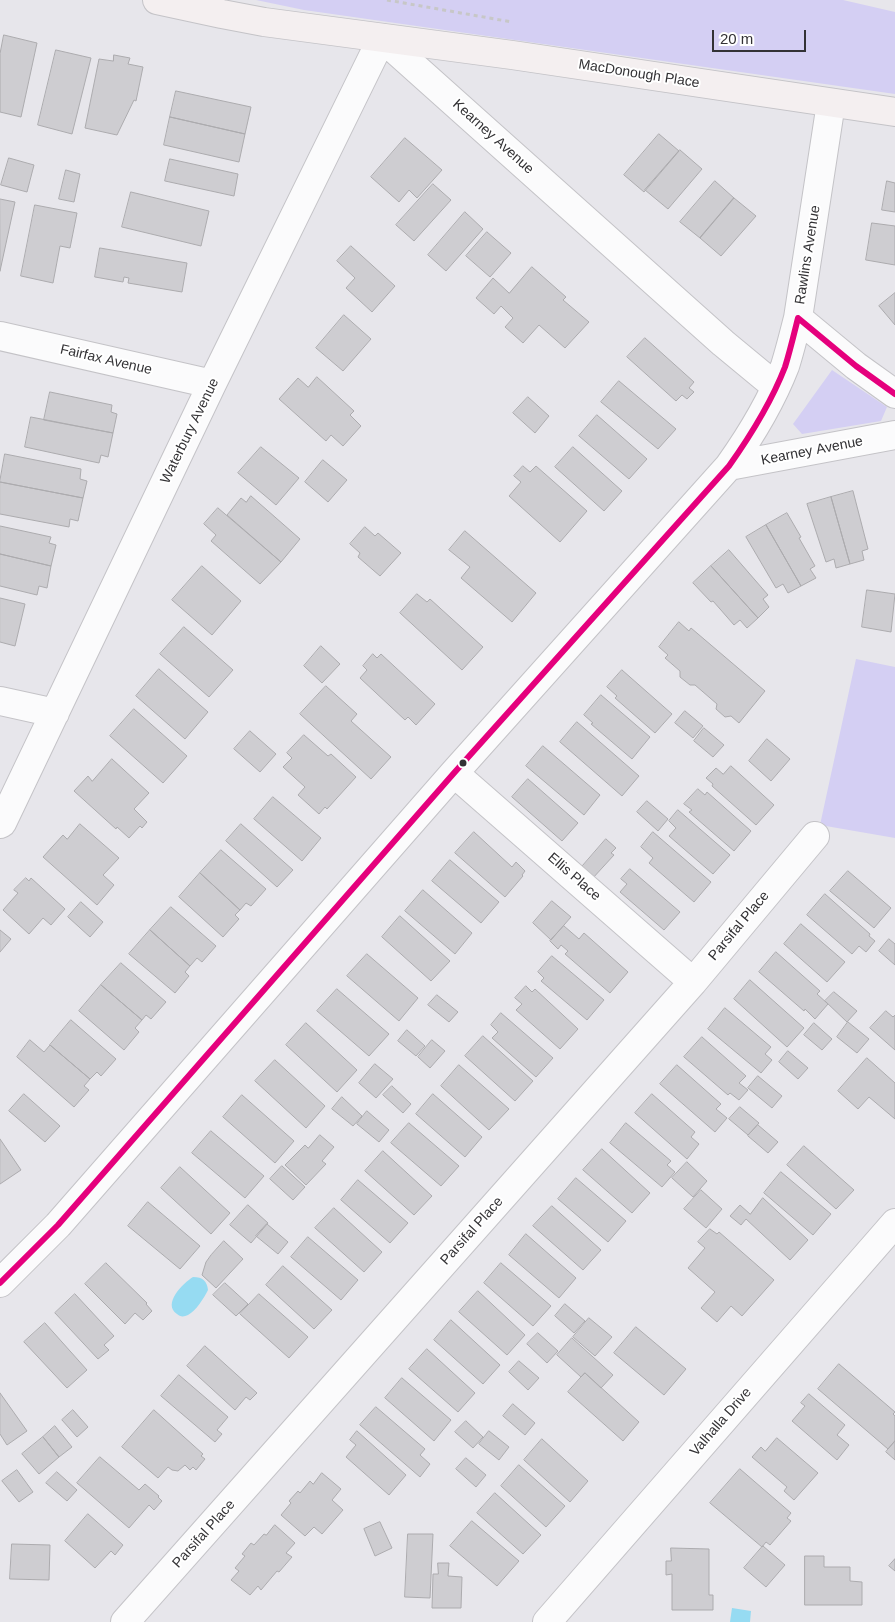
<!DOCTYPE html>
<html>
<head>
<meta charset="utf-8">
<style>
	body { margin:0 }
	#map { position:relative; width:895px; height:1622px; overflow:hidden; background:#e7e6eb; font-family:Helvetica,sans-serif }
	canvas { display:block }
	.scale { position:absolute; left:712px; top:30px; width:94px; height:22px; box-sizing:border-box; border:2px solid #333235; border-top:0; padding-left:6px; font-size:15px; line-height:18px; white-space:nowrap; color:#333235; -webkit-text-stroke:4px #fff; paint-order:stroke }
</style>
</head>
<body>
<div id="map">
<canvas width="895" height="1622"></canvas>
<div class="scale">20 m</div>
</div>
<script>
const c = document.querySelector('canvas').getContext('2d');
c.lineJoin = 'round';
function fillPath(path, color) {
  c.fillStyle = color;
  c.fill(path, 'evenodd');
}
function trace(path, color, width, dash) {
  c.strokeStyle = color;
  c.lineWidth = width;
  c.lineCap = dash ? 'butt' : 'round';
  c.setLineDash(dash || []);
  c.stroke(path);
}
function drawText(font, color, halo, rows, align = 'center') {
  c.font = font + ' Helvetica,sans-serif';
  c.lineWidth = 4;
  c.setLineDash([]);
  c.textBaseline = 'middle';
  c.strokeStyle = halo;
  c.fillStyle = color;
  for (const [text, x, y, turn = 0] of rows) {
    c.save();
    c.translate(x, y);
    c.rotate((+turn || 0) * Math.PI / 180);
    c.textAlign = isNaN(turn) ? turn : align;
    if (halo) c.strokeText(text, 0, 0);
    c.fillText(text, 0, 0);
    c.restore();
  }
}
fillPath(new Path2D(`
	M256,0H843L895,12V94L304,10Z
	M832,370L887,407L881,421L802,434L793,424Z
	M856,659L895,667V838L820,825Z`), '#d4cff3');
fillPath(new Path2D(`
	M193,1277C203,1277 207,1281 208,1290C204,1298 196,1311 188,1315C184,1317 180,1317 177,1314C162,1304 183,1283 193,1277Z
	M732,1608L751,1611L750,1622H730Z`), '#96dbf2');
const building = new Path2D(`
	M4,35L37,43L21,117L0,112V54Z
	M56,50L91,58L72,134L38,125Z
	M114,55L130,58L128,64L143,67L136,101L134,100L117,135L85,128L99,59L113,61Z
	M176,91L251,107L245,134L170,117Z
	M170,117L245,134L239,162L164,145Z
	M659,134L679,151L644,192L624,175Z
	M405,138L442,170L417,198L409,190L399,202L371,177Z
	M680,150L702,169L668,209L645,190Z
	M9,158L34,165L27,192L1,185Z
	M170,159L238,174L234,196L165,181Z
	M66,170L80,174L74,202L59,199Z
	M715,181L734,198L700,238L680,222Z
	M887,181L895,183V212L882,210Z
	M433,184L451,200L414,241L396,225Z
	M131,192L209,211L201,246L122,227Z
	M734,198L756,216L721,256L700,238Z
	M0,199L15,202L0,271Z
	M35,205L77,213L70,248L60,246L53,283L21,276Z
	M465,212L483,229L446,271L428,255Z
	M872,223L895,226V265L866,260Z
	M487,232L511,253L490,277L466,256Z
	M351,246L395,286L372,312L346,288L355,278L337,261Z
	M100,248L187,263L182,292L128,283L129,278L124,277L123,282L95,277Z
	M532,267L566,297L563,300L589,322L565,348L539,325L523,343L505,327L513,318L501,306L494,314L476,298L493,278L509,293Z
	M895,293V325L879,306Z
	M344,315L371,339L343,371L316,348Z
	M645,338L694,382L689,388L694,392L687,399L682,395L676,401L627,357Z
	M317,377L354,411L350,415L361,426L343,446L331,435L326,441L279,399L298,378L308,387Z
	M619,381L676,429L658,449L601,402Z
	M50,392L112,405L111,412L117,414L113,433L44,420Z
	M528,397L549,416L535,433L513,413Z
	M597,415L647,459L629,479L579,436Z
	M31,417L113,433L108,457L101,455L99,463L25,447Z
	M261,447L299,478L276,505L238,473Z
	M573,447L622,491L604,511L555,467Z
	M5,454L81,469L80,479L87,481L83,498L0,482Z
	M323,460L347,480L328,502L305,482Z
	M523,466L530,472L536,466L587,511L560,542L509,496L521,482L514,476Z
	M0,482L83,498L78,521L70,519L69,527L0,514Z
	M853,491L868,549L862,551L864,560L850,564L831,497Z
	M251,496L300,539L281,562L227,515L241,498L246,502Z
	M831,497L850,564L836,568L834,559L826,562L807,504Z
	M218,508L281,562L260,584L211,541L216,535L204,524Z
	M787,513L801,537L799,538L815,566L810,569L816,578L801,586L766,525Z
	M766,525L801,586L788,593L783,584L776,588L746,537Z
	M0,526L51,537L49,543L56,545L51,566L0,554Z
	M365,527L375,536L378,533L401,553L380,576L358,557L360,553L350,544Z
	M465,531L536,593L512,622L461,578L470,567L449,550Z
	M729,550L768,595L763,599L769,607L758,618L711,566Z
	M0,554L51,566L47,588L39,586L37,595L0,586Z
	M202,566L241,601L212,635L172,600Z
	M711,566L758,618L747,628L740,620L734,625L713,601L711,602L693,583Z
	M867,590L895,594L891,632L862,627Z
	M417,594L427,602L430,599L483,647L462,670L400,613Z
	M0,598L25,604L15,646L0,642Z
	M679,622L689,631L691,628L765,691L739,723L731,716L725,717L716,709L717,704L695,685H690L680,677V671L665,658L668,655L659,647Z
	M184,627L233,670L209,697L160,654Z
	M321,646L340,664L322,683L304,666Z
	M373,654L377,658L381,654L435,704L416,725L408,717L405,720L360,678L367,670L363,666Z
	M159,669L208,712L185,739L136,696Z
	M622,670L672,714L655,733L615,698L617,696L607,687Z
	M326,686L357,714L351,721L391,757L371,779L300,714Z
	M601,695L650,737L632,759L591,724L593,723L584,715Z
	M134,709L187,756L163,783L110,736Z
	M685,711L703,726L693,738L675,723Z
	M577,722L639,776L622,796L560,742Z
	M704,728L724,745L713,757L694,741Z
	M250,731L276,754L260,772L234,749Z
	M304,735L328,756L331,754L356,777L327,809L325,807L319,814L298,795L305,787L283,767L292,758L287,753Z
	M767,739L790,759L771,781L749,761Z
	M543,746L600,795L584,815L526,766Z
	M112,759L149,793L134,809L147,822L142,828L140,826L129,838L117,827L116,829L74,791L88,776L92,781Z
	M731,766L774,805L756,825L712,786L713,784L706,778L716,768L723,774Z
	M528,779L578,823L562,841L512,797Z
	M698,789L705,795L707,792L751,831L734,851L689,812L692,810L684,804Z
	M273,797L321,838L302,861L254,819Z
	M647,801L668,819L658,831L637,812Z
	M678,810L730,855L713,874L669,836L676,828L669,821Z
	M80,824L119,858L103,875L114,885L97,905L43,857L63,835L67,839Z
	M241,824L293,870L277,887L226,841Z
	M474,832L512,867L516,862L525,871L522,875L523,876L505,897L455,853Z
	M653,832L711,882L694,902L649,863L653,858L641,847Z
	M606,839L616,848L611,853L614,855L592,879L580,869Z
	M221,850L266,889L251,906L246,903L240,910L200,873Z
	M450,860L499,902L481,923L432,881Z
	M630,869L680,912L664,930L620,892L627,884L621,879Z
	M848,871L891,908L874,928L830,891Z
	M200,873L240,910L235,915L239,919L223,937L179,897Z
	M26,878L29,881L31,878L65,909L51,925L43,918L29,934L3,910L18,893L14,890Z
	M423,890L472,933L455,954L405,911Z
	M825,894L870,934L869,936L875,941L866,952L859,946L852,954L807,915Z
	M552,901L571,917L551,940L533,923Z
	M81,902L103,922L90,937L68,917Z
	M171,907L216,946L202,962L197,958L190,966L150,930Z
	M400,916L450,961L431,981L382,937Z
	M801,924L845,962L827,982L784,944Z
	M564,926L579,939L584,933L628,972L610,993L565,954L568,951L561,945L558,949L550,941Z
	M0,930L11,939L0,952Z
	M150,930L190,966L185,972L189,976L175,993L129,954Z
	M889,939L895,944V965L879,951Z
	M776,952L820,991L817,994L828,1004L815,1019L805,1009L804,1011L759,972Z
	M367,954L418,998L399,1021L347,976Z
	M552,956L604,1000L587,1020L541,981L544,978L538,972Z
	M121,963L166,1002L151,1019L146,1015L142,1020L101,985Z
	M750,980L804,1028L787,1047L734,999Z
	M101,985L142,1020L135,1028L139,1032L124,1050L79,1011Z
	M526,986L532,992L535,989L578,1029L560,1049L516,1010L522,1004L515,998Z
	M337,989L389,1034L369,1056L317,1011Z
	M834,992L857,1011L847,1022L825,1001Z
	M437,995L458,1012L449,1022L428,1005Z
	M725,1008L771,1047L765,1054L772,1060L761,1073L708,1029Z
	M886,1011L893,1017L895,1015V1050L870,1028Z
	M501,1013L553,1058L536,1077L492,1038L498,1032L491,1025Z
	M71,1020L116,1059L101,1076L97,1072L90,1079L50,1045Z
	M848,1022L869,1039L857,1053L837,1037Z
	M306,1023L357,1070L337,1092L286,1045Z
	M814,1023L832,1039L822,1050L804,1035Z
	M407,1030L425,1046L416,1056L398,1041Z
	M483,1036L533,1081L515,1101L465,1056Z
	M702,1037L746,1076L739,1083L748,1090L739,1100L730,1093L728,1095L684,1057Z
	M30,1040L44,1052L50,1045L90,1079L84,1086L89,1090L74,1107L17,1057Z
	M432,1040L445,1051L430,1068L418,1057Z
	M788,1051L808,1068L798,1079L779,1062Z
	M867,1058L895,1083V1119L869,1097L858,1109L838,1091Z
	M275,1060L325,1106L306,1128L255,1081Z
	M375,1064L393,1079L376,1098L359,1083Z
	M459,1065L509,1109L489,1130L441,1086Z
	M677,1065L721,1104L716,1109L727,1118L715,1132L660,1084Z
	M758,1076L782,1096L772,1108L748,1088Z
	M392,1086L411,1104L403,1113L383,1095Z
	M24,1094L60,1126L45,1142L9,1111Z
	M433,1094L482,1137L465,1157L416,1114Z
	M652,1094L695,1132L691,1137L699,1144L687,1159L635,1113Z
	M242,1095L294,1141L275,1163L223,1117Z
	M342,1097L362,1116L353,1126L332,1109Z
	M740,1107L759,1123L748,1135L729,1119Z
	M367,1111L389,1130L379,1142L357,1124Z
	M409,1123L459,1166L441,1186L391,1143Z
	M626,1123L671,1161L667,1165L675,1172L662,1187L610,1143Z
	M758,1125L778,1142L768,1153L748,1136Z
	M211,1131L264,1176L245,1198L192,1153Z
	M320,1135L334,1147L322,1161L326,1164L306,1185L285,1165L305,1145L308,1148Z
	M0,1139L21,1170L0,1184Z
	M804,1146L854,1190L836,1209L787,1165Z
	M602,1149L650,1193L632,1213L583,1170Z
	M383,1151L432,1196L414,1215L365,1171Z
	M687,1162L707,1181L693,1197L672,1178Z
	M282,1166L305,1187L293,1200L270,1179Z
	M180,1167L230,1213L211,1234L161,1188Z
	M781,1172L831,1214L813,1235L764,1193Z
	M576,1178L626,1221L608,1242L558,1199Z
	M358,1180L408,1223L390,1243L341,1200Z
	M701,1190L722,1209L706,1228L684,1209Z
	M763,1198L808,1240L790,1260L746,1219L741,1225L730,1216L740,1205L750,1214Z
	M148,1202L200,1246L180,1269L128,1226Z
	M248,1205L268,1223L251,1243L230,1225Z
	M552,1206L601,1250L583,1270L533,1226Z
	M334,1208L382,1252L364,1272L315,1228Z
	M267,1224L288,1242L278,1254L256,1236Z
	M710,1229L717,1234L719,1232L774,1280L742,1316L731,1306L717,1322L701,1308L715,1292L688,1268L705,1248L698,1242Z
	M526,1234L576,1278L559,1298L509,1255Z
	M308,1237L358,1280L341,1300L291,1257Z
	M224,1241L243,1259L216,1288L202,1275L206,1262L211,1255Z
	M106,1263L147,1303L146,1304L152,1311L143,1320L135,1313L125,1324L85,1284Z
	M501,1263L551,1306L533,1326L484,1283Z
	M283,1266L332,1310L314,1329L266,1285Z
	M225,1283L248,1304L236,1316L213,1295Z
	M478,1291L525,1335L507,1355L459,1312Z
	M75,1294L114,1336L104,1345L109,1350L98,1359L55,1313Z
	M259,1294L308,1337L289,1358L240,1314Z
	M565,1304L585,1321L574,1333L555,1316Z
	M589,1318L612,1337L595,1356L573,1337Z
	M451,1320L500,1365L483,1384L434,1340Z
	M45,1323L87,1370L67,1388L24,1342Z
	M636,1327L686,1369L664,1395L614,1353Z
	M538,1333L558,1351L547,1363L527,1344Z
	M572,1338L613,1375L601,1388L585,1373L581,1377L557,1355Z
	M205,1346L257,1393L250,1400L246,1397L235,1410L187,1366Z
	M427,1349L475,1393L458,1412L409,1369Z
	M519,1361L539,1378L528,1390L509,1372Z
	M839,1364L895,1412L893,1414L895,1416V1441L888,1449L818,1389Z
	M585,1373L639,1422L623,1441L568,1392Z
	M179,1375L228,1417L217,1430L222,1434L215,1442L161,1396Z
	M402,1378L451,1420L434,1441L385,1398Z
	M0,1393L27,1431L7,1445L0,1434Z
	M809,1394L845,1425L837,1435L849,1445L837,1460L792,1421L805,1406L801,1403Z
	M513,1404L535,1423L525,1435L503,1416Z
	M376,1407L425,1449L420,1455L430,1464L420,1477L360,1425Z
	M73,1410L88,1427L77,1437L62,1420Z
	M154,1410L203,1454L201,1456L205,1459L196,1470L193,1467L190,1470L185,1465L178,1471L172,1470L168,1467L158,1478L122,1447Z
	M466,1421L483,1437L473,1448L455,1432Z
	M55,1426L72,1447L59,1457L43,1437Z
	M357,1431L406,1475L389,1495L346,1457L356,1445L350,1440Z
	M489,1431L509,1447L499,1460L479,1444Z
	M43,1437L59,1457L39,1474L22,1454Z
	M777,1438L818,1473L794,1500L784,1491L787,1487L752,1457L761,1447L765,1451Z
	M542,1439L588,1481L570,1502L524,1460Z
	M895,1441V1460L886,1452Z
	M100,1457L139,1490L145,1484L159,1496L158,1497L162,1501L154,1510L149,1505L129,1528L77,1483Z
	M466,1458L486,1475L476,1487L456,1469Z
	M519,1465L565,1506L546,1527L501,1486Z
	M740,1469L791,1513L787,1518L791,1521L770,1545L766,1542L762,1547L710,1503Z
	M17,1470L33,1492L19,1502L2,1481Z
	M57,1472L77,1490L67,1501L46,1483Z
	M322,1473L341,1489L332,1500L343,1510L322,1534L314,1527L305,1536L281,1515L291,1503L289,1501L298,1491L300,1493L310,1481L313,1484Z
	M495,1493L541,1535L523,1554L477,1513Z
	M88,1514L123,1545L115,1555L111,1551L95,1568L65,1541Z
	M472,1521L519,1561L497,1586L450,1546Z
	M380,1522L392,1548L375,1556L364,1529Z
	M275,1525L295,1543L286,1553L292,1557L279,1572L277,1571L261,1590L258,1586L250,1595L231,1580L239,1571L235,1568L245,1556L242,1554L251,1543L254,1545L264,1534L266,1535Z
	M408,1534H433L430,1598L405,1597Z
	M12,1544L50,1545L49,1580L10,1579Z
	M763,1546L785,1565L766,1587L744,1568Z
	M671,1548L709,1549V1595H713V1610H672V1574L666,1575V1561H671Z
	M805,1556H824V1567H850V1581L862,1582V1605H805Z
	M895,1559V1571L889,1566Z
	M438,1563H449L448,1576L462,1577L461,1608H432L433,1574H438Z`);
fillPath(building, '#cecdd1');
trace(building, '#acabae', 1);
const street = new Path2D(`
	M798,318L856,366L895,394
	M0,336L212,384
	M729,466L895,435
	M0,701L55,713
	M454,773L693,982
	M0,824L2,823L212,384L382,38L723,343L775,386
	M0,1283L58,1225L454,773L729,466C751,435 771,402 785,366C790,350 794,334 798,318L831,103
	M125,1622L693,982L815,836
	M547,1622L895,1223`);
const secondary = new Path2D(`
	M157,0L222,14L264,22L512,55L895,112`);
trace(street, '#c4c3c7', 30);
trace(secondary, '#c4c3c7', 30);
trace(new Path2D(`
	M387,0L512,22`), '#c7c7c7', 3, [4, 4]);
trace(street, '#fbfbfc', 28);
trace(secondary, '#f4eff0', 28);
trace(new Path2D(`
	M0,1283L58,1225L454,773L729,466C751,435 771,403 785,367C790,351 794,334 798,318L856,366L895,394`), '#e5007d', 6);
for (const [x, y, r, color] of [
	[463,763,4.5,"#333235"]
]) {
  const dot = new Path2D();
  dot.arc(x, y, r, 0, 2 * Math.PI);
  c.fillStyle = color;
  c.fill(dot);
  trace(dot, '#fff', 2);
}
drawText('14px', '#333235', '#fff', [
	["MacDonough Place",639,74,9],
	["Kearney Avenue",493,137,42],
	["Rawlins Avenue",808,255,-81],
	["Fairfax Avenue",106,360,13],
	["Waterbury Avenue",190,431,-64],
	["Kearney Avenue",812,451,-11],
	["Ellis Place",574,877,41],
	["Parsifal Place",739,926,-50],
	["Parsifal Place",472,1231,-48],
	["Valhalla Drive",721,1422,-49],
	["Parsifal Place",204,1534,-48]
]);
</script>
</body>
</html>
